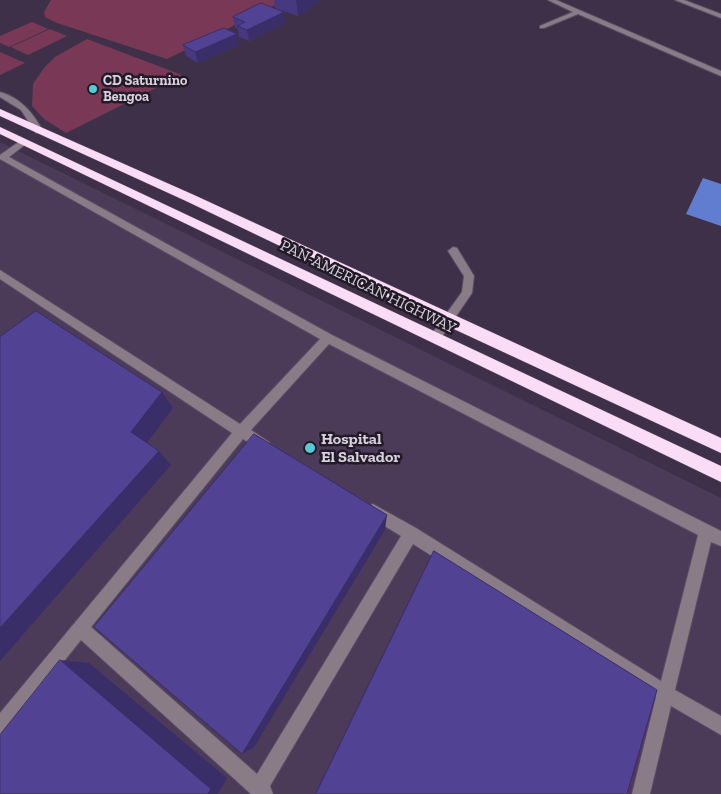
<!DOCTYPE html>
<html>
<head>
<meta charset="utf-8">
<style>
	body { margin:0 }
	canvas { display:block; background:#3f304a }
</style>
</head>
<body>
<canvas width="721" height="794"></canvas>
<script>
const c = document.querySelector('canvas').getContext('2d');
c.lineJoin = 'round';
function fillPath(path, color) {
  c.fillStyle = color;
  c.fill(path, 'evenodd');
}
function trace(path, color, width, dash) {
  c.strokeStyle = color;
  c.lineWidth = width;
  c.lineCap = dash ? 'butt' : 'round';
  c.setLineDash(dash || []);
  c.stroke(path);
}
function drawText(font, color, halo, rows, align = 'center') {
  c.font = font + ' "Zilla Slab",serif';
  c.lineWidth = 5;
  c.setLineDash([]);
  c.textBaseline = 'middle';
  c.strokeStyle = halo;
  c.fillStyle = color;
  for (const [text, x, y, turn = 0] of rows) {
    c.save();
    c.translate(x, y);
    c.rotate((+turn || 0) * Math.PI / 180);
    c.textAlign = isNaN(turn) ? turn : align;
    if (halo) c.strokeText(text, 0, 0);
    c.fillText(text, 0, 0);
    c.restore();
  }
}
fillPath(new Path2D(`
	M2,143L721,498V794H0V144Z`), '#4c3a59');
fillPath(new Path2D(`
	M51,0H285L167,59L57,23L45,17L44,12Z
	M32,22L48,29L9,47L0,43V36Z
	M50,29L67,36L28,55L11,47Z
	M87,39L182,75L66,133L44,119L32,106L33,84L44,68L55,57Z
	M0,52L25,63L0,75Z`), '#793856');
fillPath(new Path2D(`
	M703,178L721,184V226L686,214Z`), '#607dcf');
const minor = new Path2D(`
	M548,0H556L721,71V76L578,14L544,28H540V26L573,12Z
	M675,0H684L721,14V18Z
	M0,92C21,98 33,113 43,131L42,133H36L21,110L0,97Z
	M23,139L27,142L26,144L9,157L332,335L721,531V546L711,542L675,690L721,716V735L671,706L650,794H632L656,697L413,544L270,786L273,794H251L81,640L6,733L0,736V713L232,433L0,279V270L240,424L320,339L0,159V155ZM329,344L698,535L661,681L416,528L373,504L368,506L366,511L368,516L401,536L257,774L91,627L243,439L264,452L269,450L271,446L269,442L251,430Z
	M453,247L457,248L474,276L472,293L439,341L435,343L429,338L431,335L462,292L464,276L448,251Z`);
const highway = new Path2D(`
	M0,109L194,195L721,438V453L443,324L186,201L0,116Z
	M0,127L721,466V482L0,134Z`);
trace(minor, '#5b4d65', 2);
trace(highway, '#5b4d65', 1);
fillPath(minor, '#897c87');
fillPath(highway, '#fbdcf6');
fillPath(new Path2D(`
	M274,0H321L298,16L275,8Z
	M233,17L285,23L249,41L239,37L238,29L235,28Z
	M183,45H239L198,63L186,56Z
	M434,551L627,794H315Z`), '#47397f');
fillPath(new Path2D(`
	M296,0H321L298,16Z
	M284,12L285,23L249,41L247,30Z
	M237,34L239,45L198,63L195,52Z
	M162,392L173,408L144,447L131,432Z
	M159,451L171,465L0,661V628Z
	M387,515L385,530L254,747L242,754Z
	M60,660L89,663L227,778L218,794H208Z`), '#392e68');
const building = new Path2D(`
	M261,3L284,12L247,30L237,26L245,22L233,17Z
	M224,28L237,34L195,52L183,45Z
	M36,311L162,392L131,432L159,451L0,628V337Z
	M254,434L387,515L242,754L94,627Z
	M434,551L657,690L627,794H316Z
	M60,660L211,789L208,794H0V735Z`);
fillPath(building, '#524294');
trace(building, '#392e68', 1);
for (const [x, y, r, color] of [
	[93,89,5,"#52cbd7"],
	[310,448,6,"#52cbd7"]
]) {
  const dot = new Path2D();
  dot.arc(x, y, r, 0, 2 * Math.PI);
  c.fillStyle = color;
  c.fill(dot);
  trace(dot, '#221b27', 2);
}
drawText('bold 14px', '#d8cfdf', '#221b27', [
	["CD Saturnino",103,81],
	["Bengoa",103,97]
], 'left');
drawText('16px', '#d8cfdf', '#221b27', [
	["PAN-AMERICAN HIGHWAY",368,287,26]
]);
drawText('bold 16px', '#d8cfdf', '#221b27', [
	["Hospital",321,439],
	["El Salvador",321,457]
], 'left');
</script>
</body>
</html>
